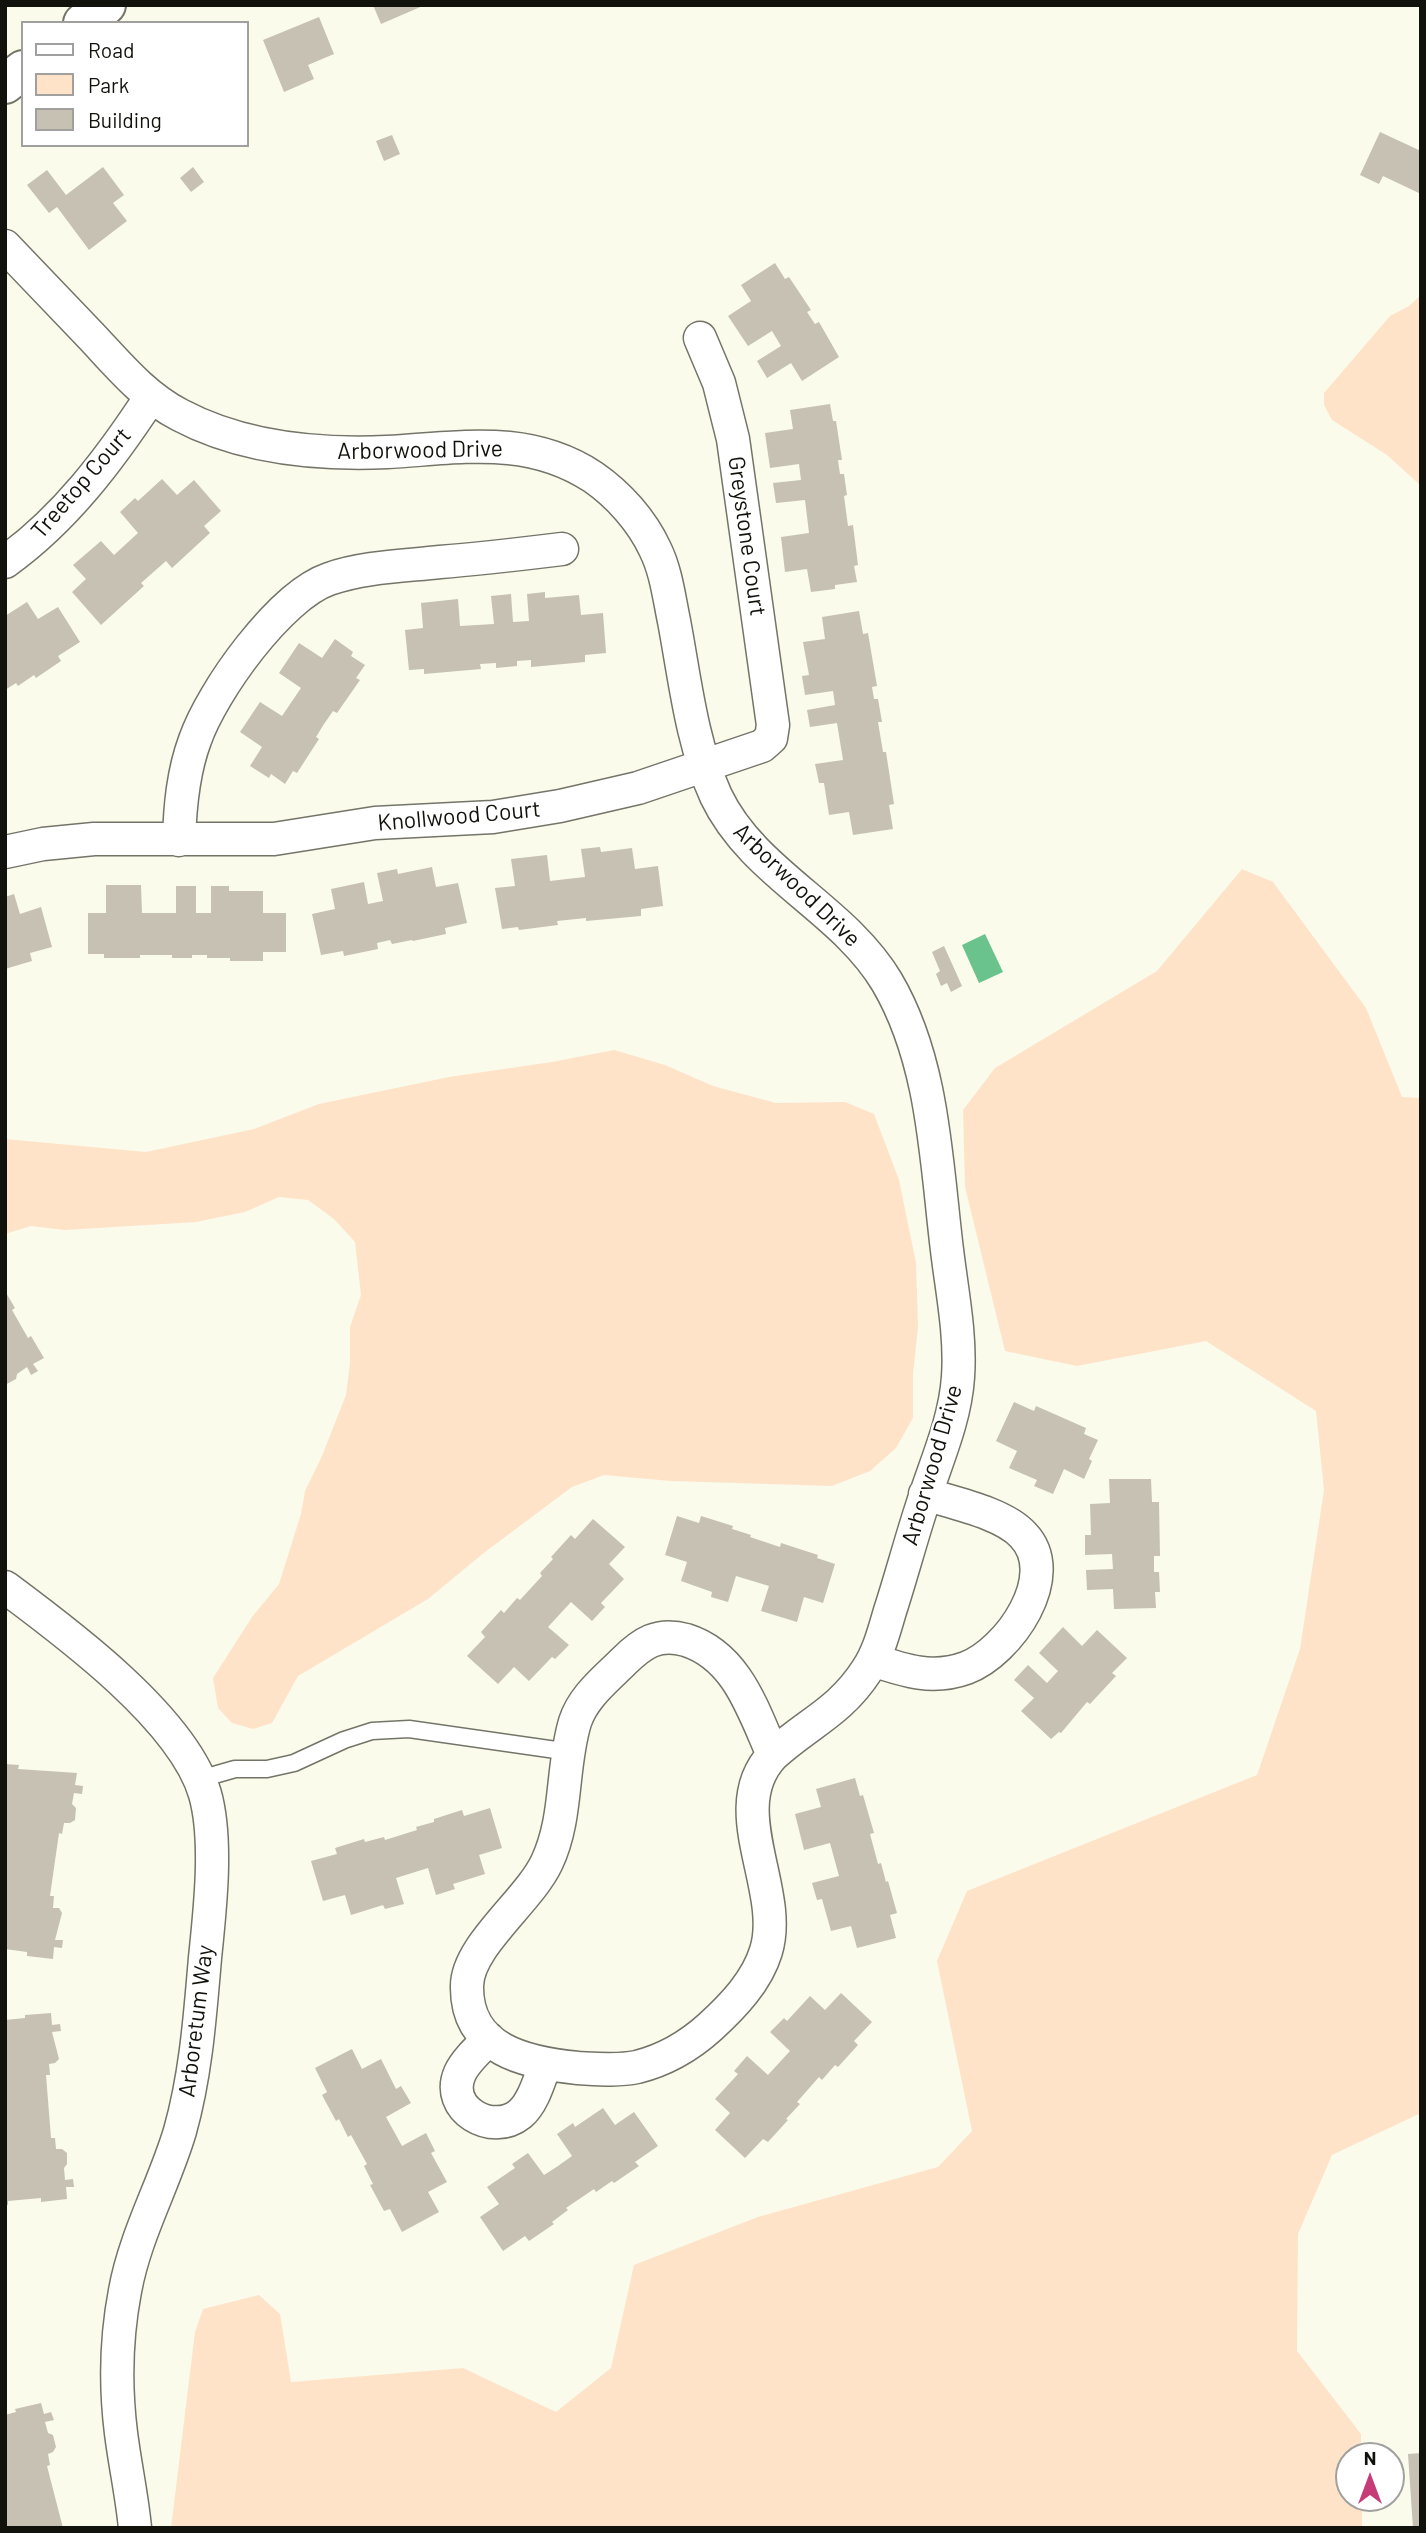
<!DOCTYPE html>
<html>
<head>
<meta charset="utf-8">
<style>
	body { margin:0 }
	#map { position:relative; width:1426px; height:2533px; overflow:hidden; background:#fafbeb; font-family:Barlow,sans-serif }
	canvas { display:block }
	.frame { position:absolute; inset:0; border:7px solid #12120d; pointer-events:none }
	.legend { position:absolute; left:21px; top:21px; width:228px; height:126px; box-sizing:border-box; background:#fff; border:2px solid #a0a09e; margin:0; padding:9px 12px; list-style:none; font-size:21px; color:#12120d }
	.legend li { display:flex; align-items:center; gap:14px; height:35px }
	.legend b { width:35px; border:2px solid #a0a09e }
	.north { position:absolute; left:1335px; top:2442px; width:70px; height:70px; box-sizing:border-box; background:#fff; border:2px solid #a0a09e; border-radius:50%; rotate:0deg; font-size:19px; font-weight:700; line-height:28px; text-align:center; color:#12120d }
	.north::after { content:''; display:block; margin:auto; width:24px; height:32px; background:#c53c77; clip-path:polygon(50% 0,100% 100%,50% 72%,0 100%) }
</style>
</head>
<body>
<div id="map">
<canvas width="1426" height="2533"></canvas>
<div class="frame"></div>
<ul class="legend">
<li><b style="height:9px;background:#fff"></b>Road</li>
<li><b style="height:19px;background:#fee3c9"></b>Park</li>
<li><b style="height:19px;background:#c6c1b2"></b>Building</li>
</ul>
<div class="north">N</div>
</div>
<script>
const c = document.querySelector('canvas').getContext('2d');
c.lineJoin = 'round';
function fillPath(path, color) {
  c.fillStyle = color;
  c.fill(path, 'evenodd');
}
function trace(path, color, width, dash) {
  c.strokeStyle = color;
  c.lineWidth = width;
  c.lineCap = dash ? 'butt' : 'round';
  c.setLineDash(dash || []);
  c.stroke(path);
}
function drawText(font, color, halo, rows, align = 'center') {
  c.font = font + ' Barlow,sans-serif';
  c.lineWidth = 5;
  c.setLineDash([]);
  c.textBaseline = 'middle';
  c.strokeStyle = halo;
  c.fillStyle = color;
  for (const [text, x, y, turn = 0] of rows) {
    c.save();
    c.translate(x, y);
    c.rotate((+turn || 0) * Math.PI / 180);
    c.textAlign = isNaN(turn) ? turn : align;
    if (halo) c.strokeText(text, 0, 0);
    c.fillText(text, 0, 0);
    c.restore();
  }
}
fillPath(new Path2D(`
	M1421,295V493L1419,484L1387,455L1332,420L1324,405V393L1390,316L1409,306Z
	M1242,869L1273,882L1366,1008L1402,1097L1421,1098V2113L1332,2155L1298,2234L1297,2351L1361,2434V2456H1349V2498H1362V2528H171L195,2332L203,2309L259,2295L280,2314L291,2382L463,2368L556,2412L611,2368L634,2265L758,2217L938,2167L972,2131L937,1961L967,1891L1257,1775L1300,1649L1324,1490L1316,1411L1206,1341L1077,1366L1005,1351L965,1187L963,1110L995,1068L1157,971Z
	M614,1050L665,1065L713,1086L776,1103L845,1102L874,1114L899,1180L916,1263L918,1327L913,1374V1418L896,1448L870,1471L832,1486L671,1481L604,1475L572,1487L485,1552L428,1599L298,1676L272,1723L253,1729L232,1723L218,1708L213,1678L252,1617L279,1584L301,1514L305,1491L322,1456L346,1395L350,1363V1327L361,1295L355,1242L334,1219L308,1200L279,1197L245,1212L196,1222L65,1230L31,1226L5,1234V1139L146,1152L254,1129L319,1104L449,1077L552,1062Z`), '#fee3c9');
fillPath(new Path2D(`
	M985,934L1003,972L979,983L962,945Z`), '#6ac38d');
fillPath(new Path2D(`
	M373,5H425L381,24Z
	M319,17L334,54L308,65L314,79L284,92L263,40Z
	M1380,132L1421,151V194L1383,176L1379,184L1360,175Z
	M392,135L400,154L384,161L376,141Z
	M103,167L124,195L113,203L127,221L89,250L57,207L49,213L27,185L47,170L66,195Z
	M193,167L204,182L191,192L180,178Z
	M775,263L785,279L789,277L811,310L807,312L815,324L819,322L839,357L802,381L791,363L767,378L757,361L781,346L772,331L748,346L728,316L751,301L741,285Z
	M830,404L833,421H836L842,460H838L840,474H844L847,495L844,496L848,526L853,525L858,565L854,566L857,582L835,585V589L811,592L807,569L785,572L781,537L809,533L805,500L776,503L773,483L801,480L799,464L770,468L765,433L793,429L790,410Z
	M162,479L177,495L194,480L221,511L204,526L210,533L172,568L166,561L141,583L144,586L101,625L72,592L86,579L73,565L101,541L114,555L138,533L120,512L135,498L138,501Z
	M545,592V598L579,595L581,615L603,613L606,653L585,655V662L531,667V660L517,661V666L496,668V663L480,664L481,669L424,674V669L409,670L405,630L423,628L421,603L458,599L460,626L494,624L491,596L511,594L513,622L529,621L527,594Z
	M27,602L38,619L58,607L80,642L58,656L61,661L36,678L34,675L18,686L16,683L5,690V616Z
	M859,611L863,634L868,633L877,686L872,687L874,699H878L882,722H878L883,752H886L894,804L889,805L893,829L853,835L849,812L829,815L824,783H819L815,764L843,760L837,723L810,727L807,710L835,705L833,691L805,695L802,676L809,675L803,642L825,639L822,617Z
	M335,639L353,652L351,656L365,665L356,678L360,680L337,713L333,711L324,724L316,737L319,739L297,773L293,771L285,784L271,774L269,778L250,766L262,747L240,732L260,702L282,716L301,688L279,673L299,643L322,658Z
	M600,847L601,852L632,848L635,869L658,866L663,906L641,909V916L586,921V918L557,921L558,925L519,930L518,927L502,929L495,888L515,886L511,859L547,855L550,881L567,879L585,877L581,849Z
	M432,867L436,887L458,883L467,923L445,928L446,934L413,941L412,940L392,944L390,940L377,943L378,949L344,956L343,951L321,955L312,914L335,909L331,889L364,882L368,904L383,901L377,873L397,869L398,874Z
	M106,885H141L142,913H176V886H196V913H211V886H229V891H263V913H286V952H263V961H230V958H207V955H192V958H172V955H140V958H104V954H88V913H106Z
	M14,894L20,914L41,907L52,947L30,953L32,961L5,969V897Z
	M944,946L962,986L951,992L947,983L941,986L936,974L940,971L932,952Z
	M5,1291L15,1308L12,1310L28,1338L31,1336L44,1358L33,1364L38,1371L31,1375L27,1367L17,1374L16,1379L5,1385Z
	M1014,1402L1034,1411L1036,1406L1086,1428L1084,1434L1098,1440L1089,1459L1092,1461L1084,1479L1064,1469L1053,1494L1034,1486L1037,1480L1009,1468L1017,1451L996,1441Z
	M1109,1479H1151L1152,1502H1159L1160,1556H1154V1572H1159L1160,1592H1155L1156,1608L1114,1609L1113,1589L1087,1590L1086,1570L1113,1569L1112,1554L1085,1555V1535H1091L1090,1504L1110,1503Z
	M677,1516L699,1523L701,1516L733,1526L732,1529L751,1535L750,1537L780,1547L781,1543L818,1555L817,1558L835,1564L823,1603L804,1597L797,1622L761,1611L769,1586L736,1576L728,1602L711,1597L712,1592L681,1581L687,1562L665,1555Z
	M593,1519L625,1547L609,1564L624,1579L601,1603L605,1607L592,1621L571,1602L548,1627L569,1645L555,1659L552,1657L529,1681L514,1667L498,1684L467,1656L485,1637L481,1632L501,1610L504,1613L517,1598L520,1600L542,1576L540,1573L553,1559L551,1557L571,1535L575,1539Z
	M1063,1627L1082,1646L1097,1630L1127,1658L1112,1673L1116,1676L1090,1704L1087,1702L1061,1733L1059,1732L1051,1739L1021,1711L1034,1698L1014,1680L1028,1665L1047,1683L1058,1671L1039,1653Z
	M5,1764L19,1765L18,1769L77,1773L75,1785L83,1786L82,1794L74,1793L72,1804L76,1808L75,1820L70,1823H64L62,1834L59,1833L50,1896H54L53,1908H59L62,1913L55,1940H63L62,1948L54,1947L53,1959L27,1956V1952L5,1949Z
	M855,1778L860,1796L863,1795L874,1833L870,1834L878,1864L881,1863L886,1882L888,1881L897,1913L890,1915L896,1938L857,1948L851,1926L831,1931L822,1899L817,1900L812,1883L839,1876L830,1843L804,1850L795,1814L821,1807L816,1789Z
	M490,1808L502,1848L479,1855L485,1874L453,1884L455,1889L436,1895L428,1868L396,1878L404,1904L385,1909L383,1905L351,1915L345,1895L323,1901L311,1861L337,1854L335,1848L364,1839L365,1842L384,1837L385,1840L417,1830L416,1827L434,1822V1819L462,1810L464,1816Z
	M841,1993L872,2022L854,2041L858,2045L838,2067L835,2065L822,2080L819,2077L797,2102L800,2104L786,2119L788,2120L768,2142L763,2139L745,2158L715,2130L730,2113L715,2099L738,2074L734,2071L747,2056L768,2075L790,2051L770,2032L784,2018L787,2021L810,1996L825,2010Z
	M51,2013L52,2025L60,2024L61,2031L52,2032L59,2059L55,2063L49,2064L50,2075H46L51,2138H55L56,2149H62L67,2153V2164L64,2168L65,2180L73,2179L74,2187H66L67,2199L41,2202V2198L8,2201V2205H5V2020L25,2018V2015Z
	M352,2049L362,2069L381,2059L396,2089L401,2086L411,2103L386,2117L402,2146L426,2133L435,2151L431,2153L447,2182L428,2192L439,2212L402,2232L390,2209L384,2211L370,2185L373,2184L364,2166L367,2164L351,2135L348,2137L339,2119L336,2121L322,2095L327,2092L315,2068Z
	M603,2108L615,2125L634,2112L658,2146L635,2162L639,2166L614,2183L612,2181L596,2192L594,2189L566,2208L568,2210L552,2222L554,2224L529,2241L525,2236L503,2251L480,2217L499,2204L487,2187L515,2168L512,2164L528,2153L544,2175L558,2166L572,2156L557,2134L573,2123L575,2127Z
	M41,2403L44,2414L51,2412L54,2420L45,2422L48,2433L53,2435L56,2447L53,2452L48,2454L50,2465L47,2466L63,2528H5V2415L16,2412L15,2409Z
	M1421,2453V2528H1413L1408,2454Z`), '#c6c1b2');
const lane = new Path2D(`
	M200,1779L235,1769H267L294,1763L344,1740L372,1731L409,1729L570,1752`);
const street = new Path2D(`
	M5,246C35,277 64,308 93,338C120,367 145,397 180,415C242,448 318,455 387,452C460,448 528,434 593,477C619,495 642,521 655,549C666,571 669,597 674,621C685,679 691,741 716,796C753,874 844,909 887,982C934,1062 936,1161 947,1250C952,1292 961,1335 958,1377C955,1423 934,1466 921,1509C910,1543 901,1577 890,1611C884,1631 879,1652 867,1670C840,1712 808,1723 773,1755C722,1809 785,1889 766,1951C757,1981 733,2006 710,2027C689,2046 665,2060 637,2067C618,2071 597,2069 578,2068C526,2063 466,2050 467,1986C467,1946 529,1901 547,1862C568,1817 561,1768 575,1722C583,1697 605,1680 623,1662C642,1643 658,1632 686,1640C737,1656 753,1710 773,1755
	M5,562C65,519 110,459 150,398
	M179,840C180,806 183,772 195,740C212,691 280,596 329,579C363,567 403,566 440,562C480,559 521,554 562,549
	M5,852L43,844L94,839H274L375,823L493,817L560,806L638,788L762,746L771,738L773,725L733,439L719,383L700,338
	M5,1587C67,1633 183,1719 205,1794C218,1840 210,1910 205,1958C200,2016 196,2074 180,2131C164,2185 135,2235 125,2291C116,2338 115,2385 121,2433C125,2465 132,2496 135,2528
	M873,1660C905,1671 933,1680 966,1668C1009,1652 1062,1575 1023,1535C1003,1513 953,1503 925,1494
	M489,2039C479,2049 466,2060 460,2073C444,2109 492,2137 520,2114C533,2103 539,2081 545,2065`);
const secondary = new Path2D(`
	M83,23L106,5
	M5,84L23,70`);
trace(lane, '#747568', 19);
trace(street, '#747568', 35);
trace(secondary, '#747568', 42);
trace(lane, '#fff', 16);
trace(street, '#fff', 32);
trace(secondary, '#fff', 38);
drawText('23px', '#12120d', '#fff', [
	["Arborwood Drive",420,450,-1],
	["Treetop Court",81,483,-49],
	["Greystone Court",747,536,82],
	["Knollwood Court",459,816,-5],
	["Arborwood Drive",797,885,44],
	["Arborwood Drive",932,1465,-74],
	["Arboretum Way",196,2021,-83]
]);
</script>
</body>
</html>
